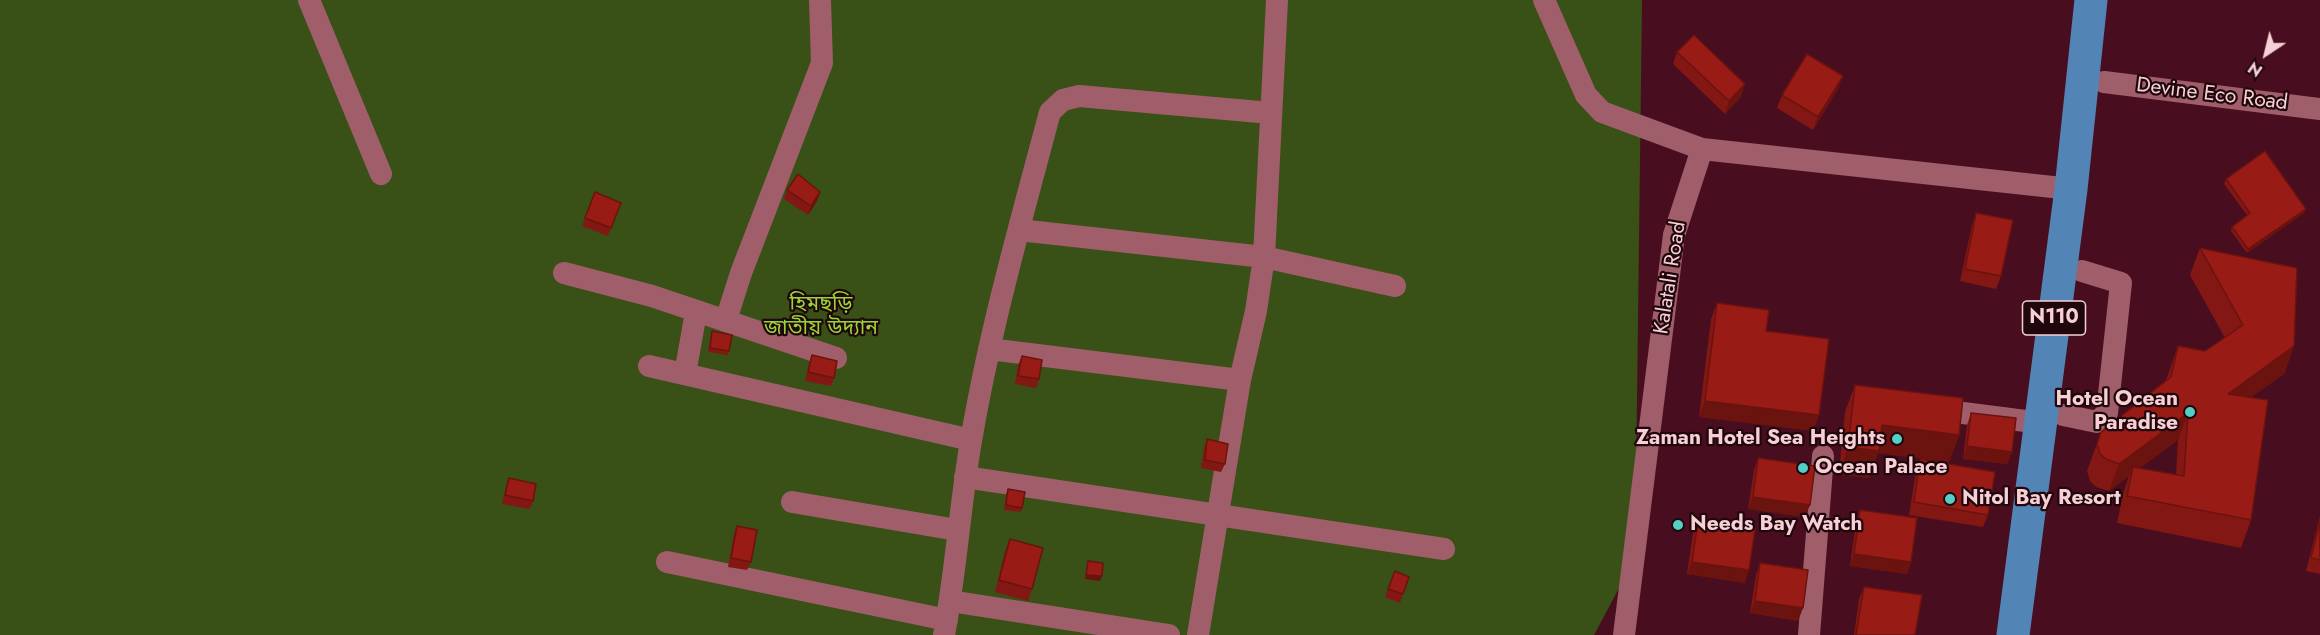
<!DOCTYPE html>
<html>
<head>
<meta charset="utf-8">
<style>
	body { margin:0 }
	#map { position:relative; width:2320px; height:635px; overflow:hidden; background:#480e1f; font-family:Jost,sans-serif }
	canvas { display:block }
	.north { position:absolute; left:2236px; top:24px; width:60px; height:60px; -webkit-text-stroke:4px #1f070c; paint-order:stroke; rotate:215deg; font-size:16px; font-weight:700; line-height:24px; text-align:center; color:#f6d0d5 }
	.north::after { content:''; display:block; margin:auto; width:21px; height:27px; background:#f6d0d5; clip-path:polygon(50% 0,100% 100%,50% 72%,0 100%) }
</style>
</head>
<body>
<div id="map">
<canvas width="2320" height="635"></canvas>
<div class="north">N</div>
</div>
<script>
const c = document.querySelector('canvas').getContext('2d');
c.lineJoin = 'round';
function fillPath(path, color) {
  c.fillStyle = color;
  c.fill(path, 'evenodd');
}
function trace(path, color, width, dash) {
  c.strokeStyle = color;
  c.lineWidth = width;
  c.lineCap = dash ? 'butt' : 'round';
  c.setLineDash(dash || []);
  c.stroke(path);
}
function drawText(font, color, halo, rows, align = 'center') {
  c.font = font + ' Jost,"Noto Sans Bengali",sans-serif';
  c.lineWidth = 4.5;
  c.setLineDash([]);
  c.textBaseline = 'middle';
  c.strokeStyle = halo;
  c.fillStyle = color;
  for (const [text, x, y, turn = 0] of rows) {
    c.save();
    c.translate(x, y);
    c.rotate((+turn || 0) * Math.PI / 180);
    c.textAlign = isNaN(turn) ? turn : align;
    if (halo) c.strokeText(text, 0, 0);
    c.fillText(text, 0, 0);
    c.restore();
  }
}
fillPath(new Path2D(`
	M0,0H1642L1635,558L1594,635H0Z`), '#395017');
trace(new Path2D(`
	M309,0L381,174
	M1544,0L1586,95L1602,112L1702,149
	M2104,82L2320,109
	M1019,230L1264,257L1395,286
	M564,273L652,296L836,358
	M726,320L741,273L822,63L820,0
	M989,349L1240,380
	M649,366L971,440
	M685,374L696,312
	M1932,409L2041,423
	M2063,415L2097,422L2107,413L2121,283L2082,271
	M965,477L1444,549
	M792,502L957,530
	M667,562L947,620
	M950,601L1169,635
	M944,635C956,571 960,505 971,441C990,329 1021,221 1050,112L1063,100L1079,96L1271,113
	M1198,635L1240,380L1256,311L1264,257L1277,0
	M1624,635L1674,235L1702,149L2071,189
	M1809,635L1823,456`), '#a05e6a', 22);
trace(new Path2D(`
	M2013,635L2071,189L2091,0`), '#5285b6', 33);
fillPath(new Path2D(`
	M1677,52L1741,97L1725,114L1673,64Z
	M1838,89L1813,130L1777,108L1782,95Z
	M2226,179L2306,209L2304,213L2247,253L2231,231L2232,227L2247,215L2224,184Z
	M787,190L820,192L817,201L808,215L784,199Z
	M595,192L621,203L608,236L582,226Z
	M1976,213L2001,276L1996,289L1960,281L1972,225Z
	M2200,248L2294,346L2284,374L2251,397V520L2241,548L2117,523L2123,494L2129,476L2109,491L2096,487L2090,481L2087,471L2101,432L2166,380L2178,346L2205,351L2225,338L2190,275ZM2178,440L2176,475L2140,468Z
	M1717,303L1766,331L1814,431L1699,417L1711,319Z
	M712,331L729,351L728,355L708,352Z
	M812,355L834,378L831,386L805,381L809,364Z
	M1022,356L1039,379L1036,388L1015,384L1018,365Z
	M1855,385L1959,435L1949,462L1878,453L1869,478L1839,474L1845,412Z
	M1971,413L2012,452L2007,464L1963,459L1967,425Z
	M1207,439L1225,464L1221,472L1201,468L1204,448Z
	M1758,458L1805,517L1748,509L1754,470Z
	M1920,459L1988,515L1983,527L1909,515L1916,471Z
	M509,478L533,501L530,509L502,504L506,487Z
	M1008,489L1022,508L1021,512L1004,510L1006,494Z
	M1860,510L1911,562L1907,574L1850,566L1856,523Z
	M2320,516V574L2306,571Z
	M1698,521L1745,583L1687,574L1693,533Z
	M737,526L751,562L747,570L728,567L734,534Z
	M1010,539L1032,589L1028,601L995,592L1005,551Z
	M1760,563L1798,621L1750,613L1756,575Z
	M1409,577L1400,603L1385,597L1388,589Z
	M1864,587L1915,635H1854L1859,599Z`), '#831713');
fillPath(new Path2D(`
	M1843,76L1838,89L1813,130L1818,117Z
	M1745,84L1741,97L1725,114L1729,101Z
	M820,192L817,201L808,215L811,206Z
	M2306,209L2304,213L2247,253L2248,249Z
	M2294,346L2284,374L2218,421L2228,394Z
	M1705,401L1819,415L1814,431L1699,417Z
	M2188,413L2178,440L2131,475L2133,467L2129,476L2109,491L2119,464Z
	M1882,425L1959,435L1949,462L1878,453L1869,478L1839,474L1848,447Z
	M1967,446L2012,452L2007,464L1963,459Z
	M1753,497L1810,505L1805,517L1748,509Z
	M1854,554L1911,562L1907,574L1850,566Z
	M1692,562L1749,570L1745,583L1687,574Z
	M1086,575L1102,576L1100,581L1085,579Z
	M1755,601L1803,608L1798,621L1750,613Z`), '#6a130f');
const building = new Path2D(`
	M1694,35L1745,84L1729,101L1677,52Z
	M1807,54L1843,76L1818,117L1782,95Z
	M2265,151L2306,209L2248,249L2232,227L2250,213L2226,179Z
	M798,174L820,192L811,206L787,190Z
	M595,192L621,203L611,228L585,218Z
	M1976,213L2013,220L2001,276L1965,269Z
	M2200,248L2297,268L2294,346L2228,394L2268,400L2251,520L2127,496L2133,467L2184,476L2188,413L2119,464L2106,459L2100,454L2097,444L2101,432L2171,377L2178,346L2205,351L2243,325Z
	M1717,303L1769,310L1766,331L1829,339L1819,415L1705,401Z
	M712,331L732,335L729,351L710,348Z
	M812,355L837,361L834,378L808,372Z
	M1022,356L1042,360L1039,379L1018,376Z
	M1855,385L1963,398L1959,435L1882,425L1879,451L1848,447Z
	M1971,413L2016,418L2012,452L1967,446Z
	M1207,439L1228,444L1225,464L1205,460Z
	M1758,458L1815,466L1810,505L1753,497Z
	M1920,459L1995,472L1988,515L1914,502Z
	M509,478L536,484L533,501L505,495Z
	M1008,489L1025,492L1022,508L1006,505Z
	M1860,510L1917,518L1911,562L1854,554Z
	M1698,521L1755,529L1749,570L1692,562Z
	M2320,521V560L2311,558Z
	M737,526L757,530L751,562L731,558Z
	M1010,539L1043,548L1032,589L999,580Z
	M1088,561L1103,563L1102,576L1086,575Z
	M1760,563L1808,570L1803,608L1755,601Z
	M1395,571L1409,577L1403,594L1388,589Z
	M1864,587L1922,595L1915,635H1856Z`);
fillPath(building, '#981b16');
trace(building, '#6a130f', 1.5);
for (const [x, y, r, color] of [
	[2190,412,6,"#55cec4"],
	[1897,439,6,"#55cec4"],
	[1803,468,6,"#55cec4"],
	[1950,499,6,"#55cec4"],
	[1678,525,6,"#55cec4"]
]) {
  const dot = new Path2D();
  dot.arc(x, y, r, 0, 2 * Math.PI);
  c.fillStyle = color;
  c.fill(dot);
  trace(dot, '#1f070c', 2);
}
for (const [x, y, w] of [
	[2054,318,63]
]) {
  const box = new Path2D();
  box.roundRect(x - w / 2, y - 17, w, 34, 4.5);
  c.fillStyle = '#1f070c';
  c.fill(box);
  trace(box, '#f6d0d5', 1.5);
}
drawText('bold 20px', '#f6d0d5', null, [
	["N110",2054,318]
]);
drawText('21px', '#f6d0d5', '#1f070c', [
	["Devine Eco Road",2212,95,7],
	["Kalatali Road",1671,278,-81]
]);
drawText('21px', '#9ad536', '#1f070c', [
	["হিমছড়ি",821,305],
	["জাতীয় উদ্যান",821,329]
]);
drawText('bold 21px', '#f6d0d5', '#1f070c', [
	["Hotel Ocean",2178,400,"right"],
	["Paradise",2178,424,"right"],
	["Zaman Hotel Sea Heights",1885,439,"right"],
	["Ocean Palace",1815,468],
	["Nitol Bay Resort",1962,499],
	["Needs Bay Watch",1690,525]
], 'left');
</script>
</body>
</html>
